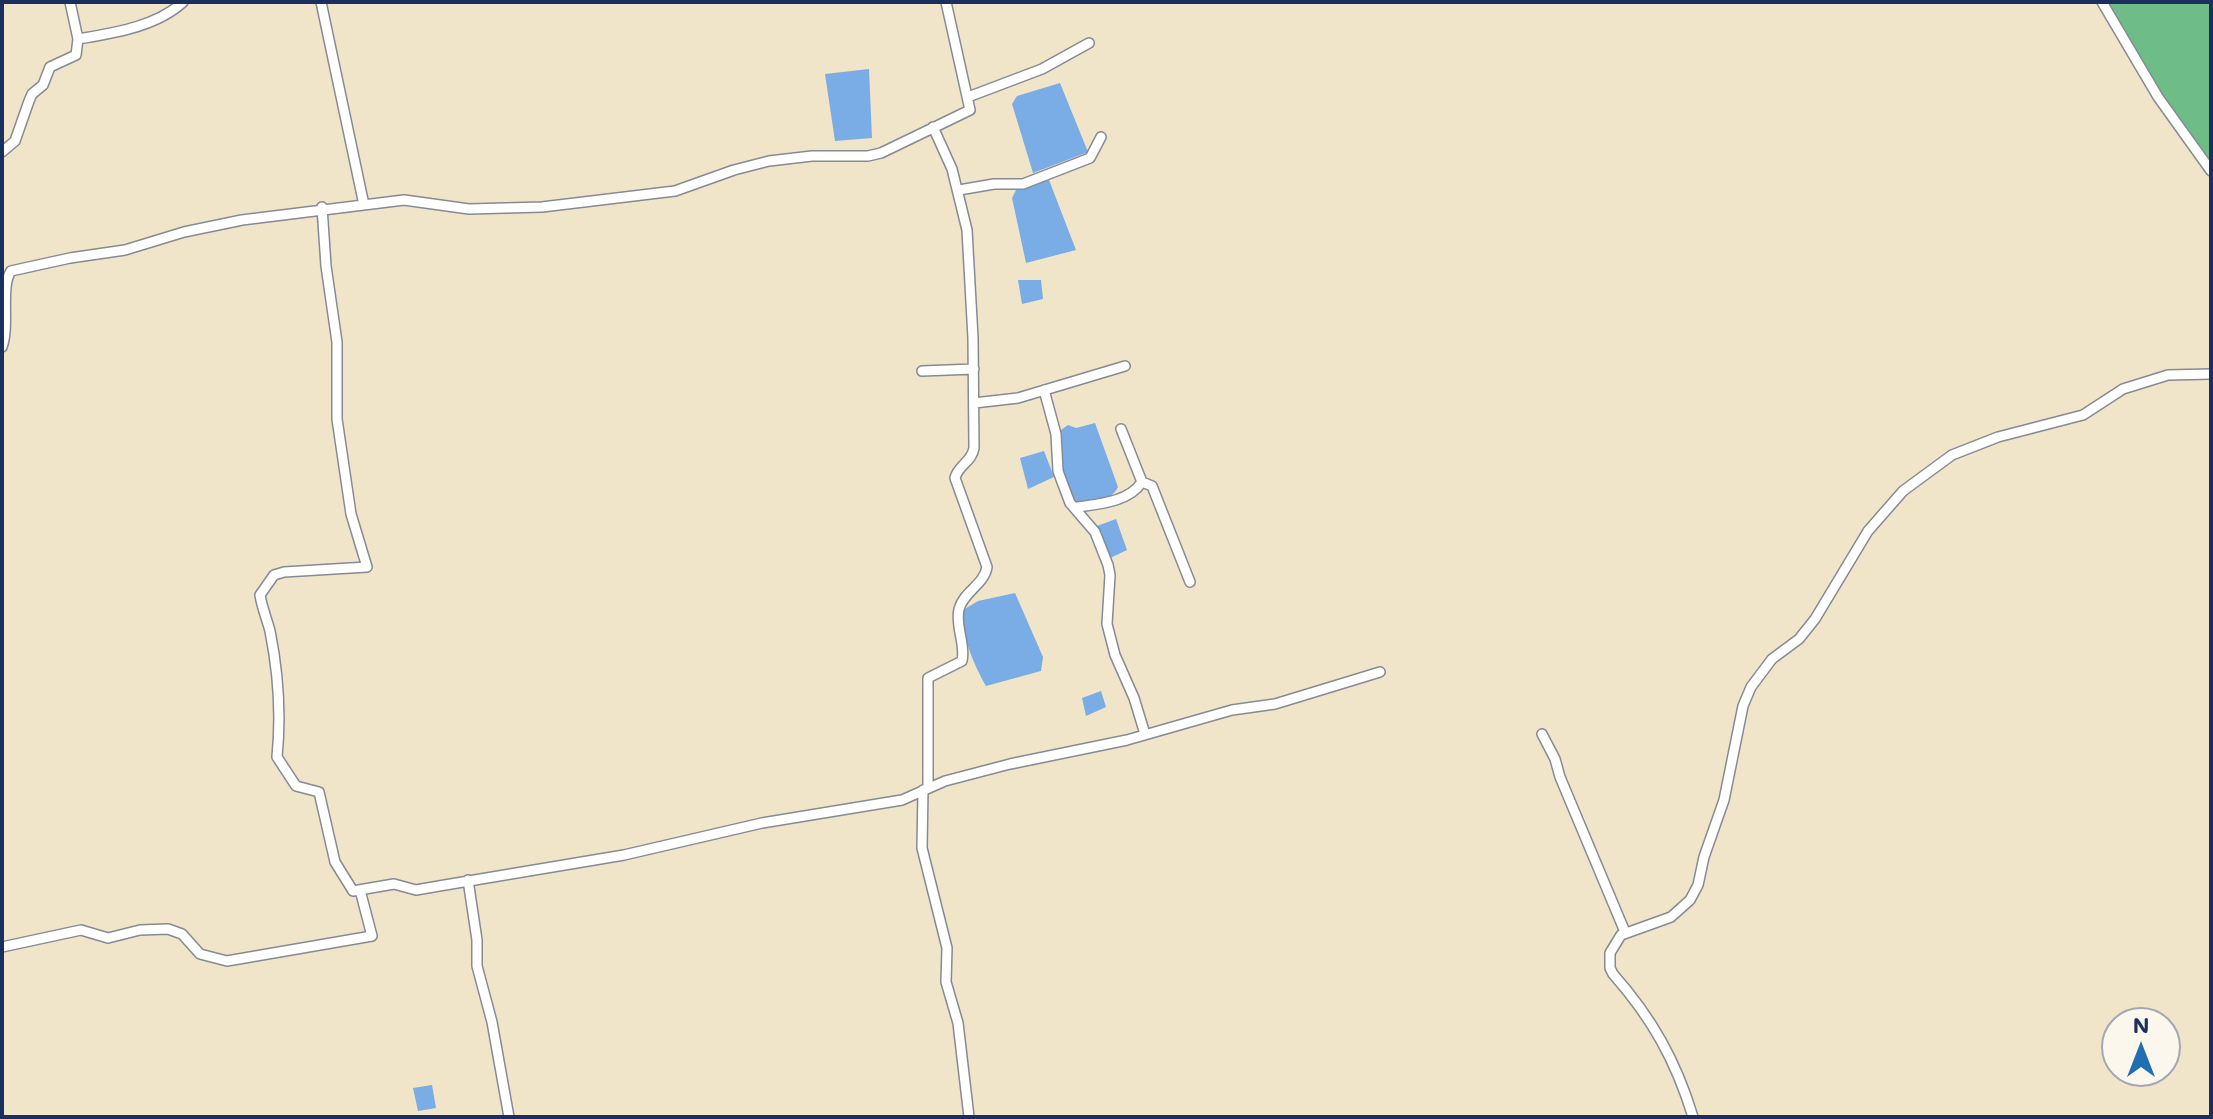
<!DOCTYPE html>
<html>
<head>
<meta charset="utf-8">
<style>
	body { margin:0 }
	#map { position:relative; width:2213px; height:1119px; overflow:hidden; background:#f1e5c9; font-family:Mali,sans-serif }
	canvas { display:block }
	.frame { position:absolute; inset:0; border:4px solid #1b2f5e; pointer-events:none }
	.north { position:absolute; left:2101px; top:1007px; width:80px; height:80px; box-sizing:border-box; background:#fbf7ec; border:2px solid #a1a7b3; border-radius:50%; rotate:0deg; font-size:22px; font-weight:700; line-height:32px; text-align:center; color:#1b2f5e }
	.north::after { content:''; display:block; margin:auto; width:28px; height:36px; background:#1f6fb2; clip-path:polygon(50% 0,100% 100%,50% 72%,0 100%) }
</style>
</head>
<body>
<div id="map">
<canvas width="2213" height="1119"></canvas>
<div class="frame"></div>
<div class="north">N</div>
</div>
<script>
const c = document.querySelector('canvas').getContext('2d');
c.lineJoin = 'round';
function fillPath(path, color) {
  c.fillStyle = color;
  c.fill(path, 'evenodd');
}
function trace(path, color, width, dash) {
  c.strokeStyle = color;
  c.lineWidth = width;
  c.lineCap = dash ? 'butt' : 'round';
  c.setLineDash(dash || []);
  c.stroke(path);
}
fillPath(new Path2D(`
	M2106,2H2211V165L2180,123Z`), '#6ebd86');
fillPath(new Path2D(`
	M869,69L872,138L835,141L825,74Z
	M1060,83L1088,152L1033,173L1012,104L1017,96Z
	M1049,180L1076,250L1026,263L1012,198L1016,190Z
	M1018,280H1041L1043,299L1022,304Z
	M1095,423L1118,487C1111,502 1091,501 1075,503L1061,472L1057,433L1068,425L1076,428Z
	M1044,451L1054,477L1028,489L1020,458Z
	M1116,519L1127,550L1108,559L1097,526Z
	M1015,593L1043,657L1041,671L986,686C973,663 962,637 963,610L978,601Z
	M1101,691L1106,707L1086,716L1082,698Z
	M432,1085L436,1108L418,1111L413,1088Z`), '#7aace6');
const street = new Path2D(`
	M321,2L364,205
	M2102,2L2158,97L2211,171
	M78,39C113,33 156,27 183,2
	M968,97L1042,69L1089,43
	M2,152L15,141L29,101L32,94L43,85L50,67L76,55L78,39L70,2
	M959,190L994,184H1023L1090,158L1101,137
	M322,207L326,266L337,342V419L351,514L367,567L284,572L274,575L260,595C262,608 267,619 270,631C278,671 281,717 277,757L296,786L319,792L335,862L353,891L394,884L416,890L439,886L624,855L762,823L902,800L945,781L1010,764L1127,740L1232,710L1275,704L1380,672
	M2,347C10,326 0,287 11,271L70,258L125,250L184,232L242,220L404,200L469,209L542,207L675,191L734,170L769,161L812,156H868L881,153L970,110L946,2
	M922,371L974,369
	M1044,390L1056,434L1058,471L1062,482L1070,503L1095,532L1108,565L1110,575L1107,624L1115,655L1134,698L1145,734
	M974,403L1018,398L1125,366
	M1121,429L1142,482L1152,486L1190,582
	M1077,507C1099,504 1129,502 1142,482
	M1542,734L1555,759L1560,777L1625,932
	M928,787V678L962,661C966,644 955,627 959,609C964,591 984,585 987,567L955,478C958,465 972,462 974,448L973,338L967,230L952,169L933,127
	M923,790L922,848L947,948L946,982L958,1023L969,1117
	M468,880L477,940V966L492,1022L509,1117
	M2,947L81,930L108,938L140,930L168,929L182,934L200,954L227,961L372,936L360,890
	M1693,1117C1676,1061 1652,1018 1613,974L1610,968V953L1621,935L1671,917L1690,900L1698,885L1704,857L1724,800L1743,706L1751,687L1772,659L1799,639L1815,619L1868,531L1903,491L1952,455L1998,437L2083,415L2123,389L2168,375L2211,374`);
trace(street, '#868a94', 12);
trace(street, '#fff', 9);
</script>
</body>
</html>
